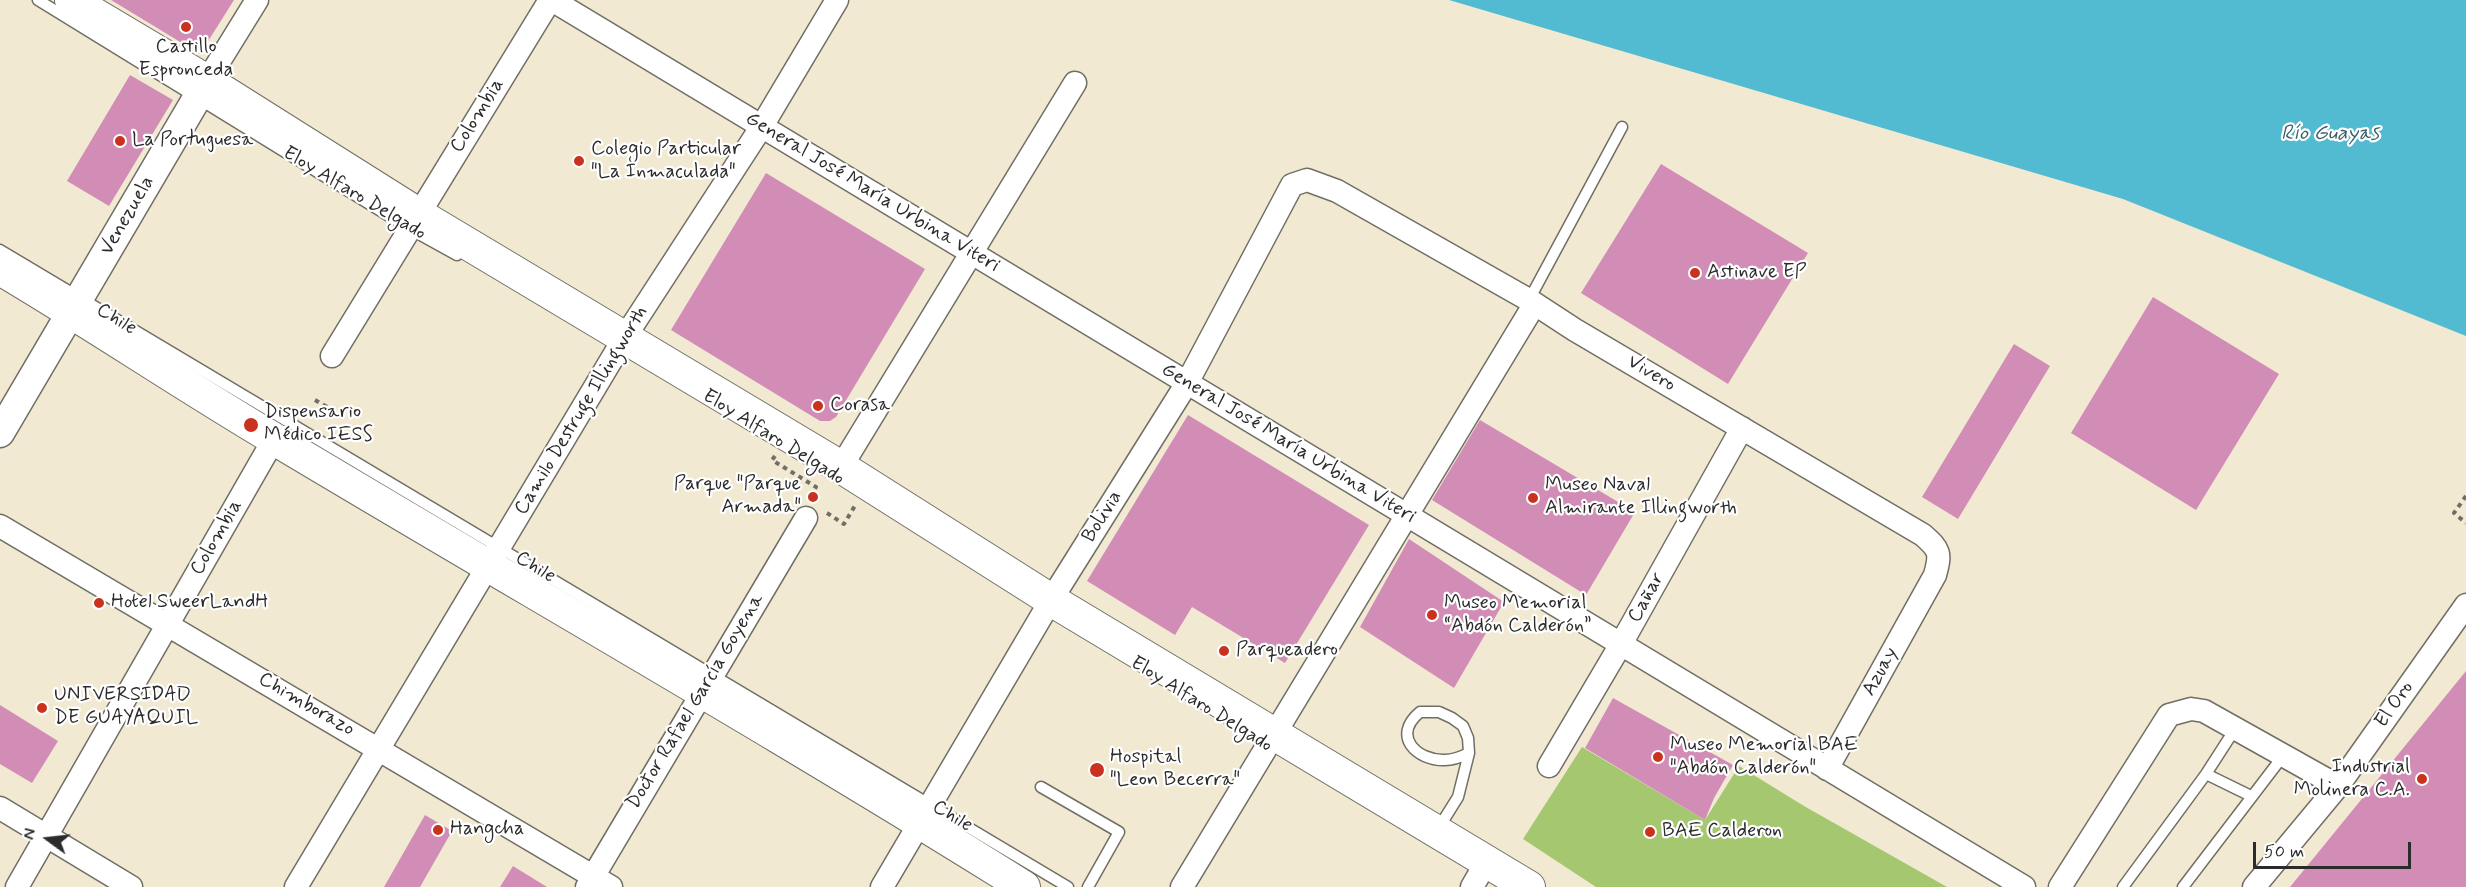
<!DOCTYPE html>
<html>
<head>
<meta charset="utf-8">
<style>
	body { margin:0 }
	#map { position:relative; width:2466px; height:887px; overflow:hidden; background:#f2e9d2; font-family:Mynerve,sans-serif }
	canvas { display:block }
	.north { position:absolute; left:18px; top:809px; width:60px; height:60px; -webkit-text-stroke:4px #fff; paint-order:stroke; rotate:285deg; font-size:16px; font-weight:700; line-height:24px; text-align:center; color:#2b2b2b }
	.north::after { content:''; display:block; margin:auto; width:21px; height:27px; background:#2b2b2b; clip-path:polygon(50% 0,100% 100%,50% 72%,0 100%) }
	.scale { position:absolute; left:2253px; top:842px; width:158px; height:27px; box-sizing:border-box; border:3px solid #2b2b2b; border-top:0; padding-left:8px; font-size:18px; line-height:21px; white-space:nowrap; color:#2b2b2b; -webkit-text-stroke:4px #fff; paint-order:stroke }
</style>
</head>
<body>
<div id="map">
<canvas width="2466" height="887"></canvas>
<div class="north">N</div>
<div class="scale">50 m</div>
</div>
<script>
const c = document.querySelector('canvas').getContext('2d');
c.lineJoin = 'round';
function fillPath(path, color) {
  c.fillStyle = color;
  c.fill(path, 'evenodd');
}
function trace(path, color, width, dash) {
  c.strokeStyle = color;
  c.lineWidth = width;
  c.lineCap = dash ? 'butt' : 'round';
  c.setLineDash(dash || []);
  c.stroke(path);
}
function drawText(font, color, halo, rows, align = 'center') {
  c.font = font + ' Mynerve,sans-serif';
  c.lineWidth = 4.5;
  c.setLineDash([]);
  c.textBaseline = 'middle';
  c.strokeStyle = halo;
  c.fillStyle = color;
  for (const [text, x, y, turn = 0] of rows) {
    c.save();
    c.translate(x, y);
    c.rotate((+turn || 0) * Math.PI / 180);
    c.textAlign = isNaN(turn) ? turn : align;
    if (halo) c.strokeText(text, 0, 0);
    c.fillText(text, 0, 0);
    c.restore();
  }
}
fillPath(new Path2D(`
	M1582,747L1705,820L1739,766L1804,806L1947,887H1596L1523,839Z`), '#a5c770');
fillPath(new Path2D(`
	M1449,0H2466V336L2123,199Z`), '#53bbd1');
fillPath(new Path2D(`
	M111,0H234L200,54Z
	M130,75L173,100L109,206L67,181Z
	M1661,164L1808,253L1728,384L1581,293Z
	M766,173L925,269L836,417L830,421H820L671,330Z
	M2153,297L2279,374L2196,510L2071,433Z
	M2014,344L2050,366L1958,519L1922,497Z
	M1188,415L1369,525L1285,663L1192,607L1175,635L1087,581Z
	M1480,420L1635,512L1586,595L1432,500Z
	M1409,539L1504,602L1454,688L1360,627Z
	M2466,671V887H2290Z
	M1613,698L1733,765L1714,798L1705,820L1585,748Z
	M0,705L58,741L32,783L0,764Z
	M425,815L452,831L420,887H384Z
	M513,866L547,887H500Z`), '#d28db7');
const service = new Path2D(`
	M38,0L410,229L457,255
	M0,250L1068,887
	M1529,300L1622,127
	M2206,774L2251,796
	M1041,787L1119,832L1088,887
	M1438,829L1458,797L1469,753L1468,738L1463,726L1452,718L1439,712H1420C1391,736 1417,761 1445,760C1454,760 1461,757 1469,753
	M2123,887L2206,774L2235,729
	M2183,887L2283,756`);
const minor = new Path2D(`
	M552,0L2024,887
	M207,81L257,0
	M332,356L550,0
	M841,467L1075,83
	M0,526L611,887
	M1549,766L1621,644L1742,428
	M0,808L131,887
	M17,887L274,439
	M296,887L625,337L762,126L837,0
	M587,887L806,518
	M882,887L1051,600L1187,383L1292,185L1307,180L1337,191L1529,300L1575,330L1923,535C1940,550 1941,553 1935,575L1827,769
	M1182,887L1534,305
	M1472,887L1487,861
	M2060,887L2169,715L2191,709L2204,711L2338,786
	M2254,887L2338,786L2466,605`);
const tertiary = new Path2D(`
	M0,433L207,81`);
const secondary = new Path2D(`
	M71,0L207,81L418,214L841,467L1051,600L1529,887
	M0,269C93,324 183,385 276,440C525,589 778,733 1024,887`);
trace(service, '#716e65', 13);
trace(minor, '#716e65', 25);
trace(tertiary, '#716e65', 31);
trace(secondary, '#716e65', 34);
trace(new Path2D(`
	M315,400L338,413
	M775,456L772,460L816,487L808,499
	M2466,496L2454,513L2466,523
	M827,513L844,524L856,504`), '#716e65', 4, [4.5, 4.5]);
trace(service, '#fff', 10);
trace(minor, '#fff', 22);
trace(tertiary, '#fff', 28);
trace(secondary, '#fff', 32);
for (const [x, y, r, color] of [
	[186,27,6,"#c8321e"],
	[120,141,6,"#c8321e"],
	[579,161,6,"#c8321e"],
	[1695,273,6,"#c8321e"],
	[818,406,6,"#c8321e"],
	[251,425,8,"#c8321e"],
	[813,497,6,"#c8321e"],
	[1533,498,6,"#c8321e"],
	[99,603,6,"#c8321e"],
	[1432,615,6,"#c8321e"],
	[1224,651,6,"#c8321e"],
	[42,708,6,"#c8321e"],
	[1658,757,6,"#c8321e"],
	[1097,770,8,"#c8321e"],
	[2422,779,6,"#c8321e"],
	[438,830,6,"#c8321e"],
	[1650,832,6,"#c8321e"]
]) {
  const dot = new Path2D();
  dot.arc(x, y, r, 0, 2 * Math.PI);
  c.fillStyle = color;
  c.fill(dot);
  trace(dot, '#fff', 2);
}
drawText('20px', '#2b2b2b', '#fff', [
	["Castillo",186,48,"center"],
	["Espronceda",186,71,"center"],
	["La Portuguesa",132,141],
	["Colegio Particular",591,150],
	["\"La Inmaculada\"",591,173],
	["Astinave EP",1707,273],
	["Corasa",830,406],
	["Dispensario",264,413],
	["Médico IESS",264,436],
	["Parque \"Parque",801,485,"right"],
	["Armada\"",801,508,"right"],
	["Museo Naval",1545,486],
	["Almirante Illingworth",1545,509],
	["Hotel SweerLandH",111,603],
	["Museo Memorial",1444,604],
	["“Abdón Calderón”",1444,627],
	["Parqueadero",1236,651],
	["UNIVERSIDAD",54,696],
	["DE GUAYAQUIL",54,719],
	["Museo Memorial BAE",1670,746],
	["\"Abdón Calderón\"",1670,769],
	["Hospital",1110,758],
	["\"Leon Becerra\"",1110,781],
	["Industrial",2410,768,"right"],
	["Molinera C.A.",2410,791,"right"],
	["Hangcha",450,830],
	["BAE Calderon",1662,832]
], 'left');
drawText('20px', '#2b2b2b', '#fff', [
	["Colombia",478,116,-58],
	["General José María Urbina Viteri",872,193,31],
	["Eloy Alfaro Delgado",354,194,31],
	["Venezuela",128,216,-60],
	["Chile",116,320,31],
	["Vivero",1651,374,31],
	["Camilo Destruge Illingworth",582,411,-59],
	["Eloy Alfaro Delgado",773,438,32],
	["General José María Urbina Viteri",1288,444,31],
	["Bolivia",1103,517,-58],
	["Colombia",217,538,-60],
	["Chile",535,568,31],
	["Cañar",1647,598,-61],
	["Azuay",1881,672,-61],
	["Doctor Rafael García Goyena",696,702,-59],
	["Chimborazo",306,705,30],
	["Eloy Alfaro Delgado",1201,705,32],
	["El Oro",2395,705,-55],
	["Chile",952,817,31]
]);
drawText('italic 21px', '#395d65', '#fff', [
	["Río Guayas",2330,135]
]);
</script>
</body>
</html>
